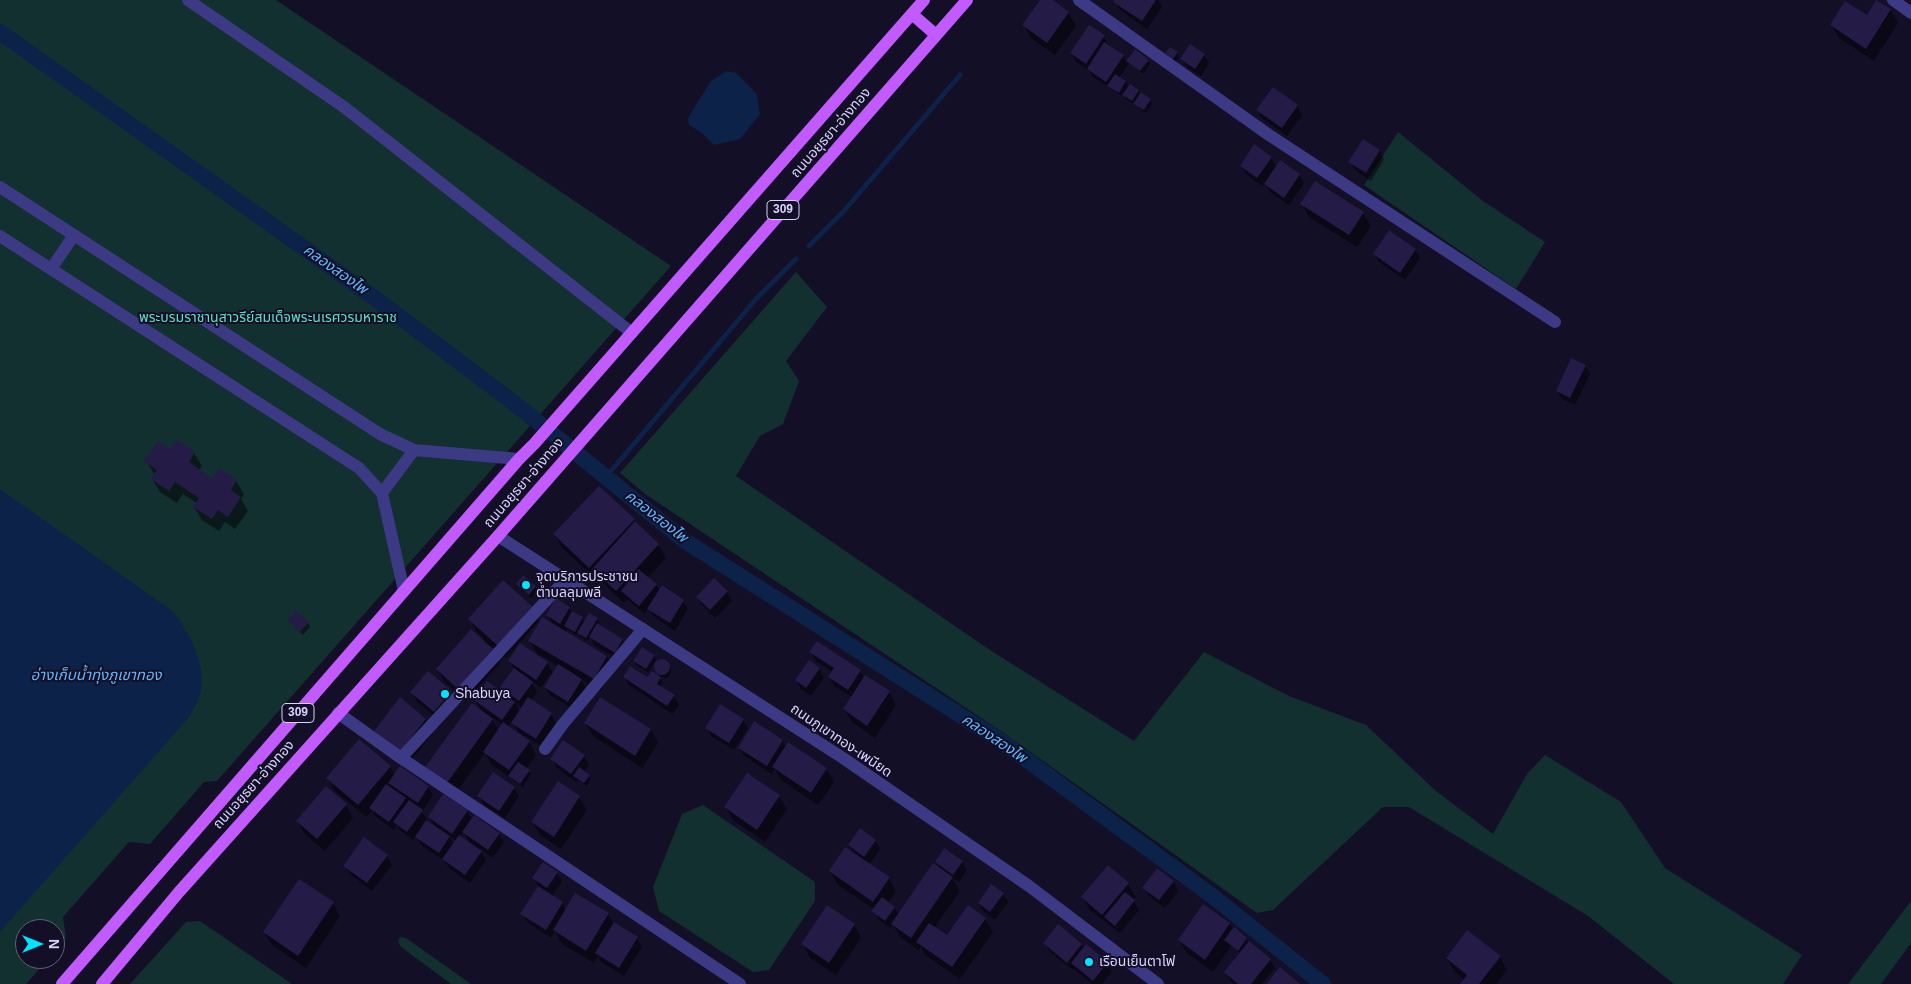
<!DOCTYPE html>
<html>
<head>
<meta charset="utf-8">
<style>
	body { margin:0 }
	#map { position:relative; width:1911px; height:984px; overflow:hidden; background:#130f26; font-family:Helvetica,sans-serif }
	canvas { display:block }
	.north { position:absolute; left:15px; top:919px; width:50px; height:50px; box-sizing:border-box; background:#130f26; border:1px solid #625e7d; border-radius:50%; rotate:90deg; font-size:14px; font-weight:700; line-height:20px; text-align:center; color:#d9d4ff }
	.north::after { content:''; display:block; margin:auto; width:18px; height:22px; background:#00e5ff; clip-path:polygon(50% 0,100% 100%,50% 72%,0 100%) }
</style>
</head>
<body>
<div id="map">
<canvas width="1911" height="984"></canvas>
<div class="north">N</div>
</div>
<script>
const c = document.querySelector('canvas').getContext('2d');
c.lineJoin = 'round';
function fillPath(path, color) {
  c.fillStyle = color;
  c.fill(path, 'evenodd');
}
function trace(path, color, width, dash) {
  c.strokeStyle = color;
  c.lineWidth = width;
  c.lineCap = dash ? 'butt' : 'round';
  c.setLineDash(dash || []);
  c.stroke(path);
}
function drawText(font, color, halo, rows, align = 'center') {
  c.font = font + ' Helvetica,"Noto Sans Thai",sans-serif';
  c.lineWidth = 4;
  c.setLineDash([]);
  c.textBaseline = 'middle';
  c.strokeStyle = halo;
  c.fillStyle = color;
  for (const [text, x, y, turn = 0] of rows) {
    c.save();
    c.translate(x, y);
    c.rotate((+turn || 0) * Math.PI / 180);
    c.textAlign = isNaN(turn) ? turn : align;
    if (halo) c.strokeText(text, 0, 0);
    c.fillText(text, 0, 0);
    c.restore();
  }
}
fillPath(new Path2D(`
	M0,0H276L671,266L217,781L204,782L150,844L129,842L63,917L66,938L55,951V929H25V959H48L26,984H0Z
	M1398,132L1483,201L1545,242L1516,289L1364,185Z
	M796,272L827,307L786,361L799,381L783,424L760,436L736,476L990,650L1134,741L1204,652L1289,696L1366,725L1436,791L1493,834L1527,774L1545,755L1621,802L1665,868L1802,955L1783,984H1674L1588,916L1409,807H1383L1273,910L1257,913L1005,734L645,494L620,473Z
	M703,805L815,882V901L769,970L753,972L659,911L653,887L682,814Z
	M1911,901V943L1881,984H1848Z
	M200,921L292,984H130L186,922Z
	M400,937L406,938L471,984H451L401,947L398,941Z`), '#12302f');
fillPath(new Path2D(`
	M726,71L736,73L757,94L760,114L740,139L714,145L702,133L689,125L688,118L710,82Z
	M0,489L174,612C189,633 208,667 200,694C198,702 193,709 190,716L0,932Z`), '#0c2248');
fillPath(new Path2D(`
	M1041,0H1051L1068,13L1076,26L1055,55L1031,38L1024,25Z
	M1116,0H1158L1162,7L1147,29L1120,10L1115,2Z
	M1890,10L1898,23L1874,61L1839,38L1831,25Z
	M1104,36L1108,46L1123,56L1127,63L1136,51L1148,60L1150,64L1143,74L1129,63L1119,78L1126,82L1129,88L1138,91L1141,95L1150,100L1152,104L1146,113L1126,99L1123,94L1122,96L1093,77L1090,71L1076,62L1071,53Z
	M1167,53H1177L1179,57L1175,62Z
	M1204,55L1209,63L1201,76L1187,67L1182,59Z
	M1273,89L1297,106L1302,115L1287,136L1263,119L1258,111Z
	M1363,140L1380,151L1384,159L1371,181L1355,170L1350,162Z
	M1271,158L1277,167L1299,175L1304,183L1289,205L1270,192L1265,183L1262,186L1246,174L1241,166Z
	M1302,204L1363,213L1371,226L1357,247L1309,217Z
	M1415,250L1420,258L1405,280L1379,262L1374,254Z
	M1585,366L1590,374L1575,405L1562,399L1557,391Z
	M177,442L194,453L202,466L199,470L213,479L219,470L236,481L244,494L241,499L248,511L235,529L225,522L219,531L202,520L194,507L197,503L183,494L177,503L160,492L152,479L155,475L146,461L171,451Z
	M634,520L658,545L666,558L647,578L656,585L660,591L683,601L688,609L675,631L654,617L648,609L645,614L627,599L624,603L599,579L597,580L562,548L555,535Z
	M517,584L535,587L538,591L531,598Z
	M727,592L732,601L715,618L702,605L697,597Z
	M532,608L539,621L506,658L489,644L500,663L466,701L445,682L437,669L484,639L477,632L470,619Z
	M569,608L572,612L582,618L585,623L597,619L599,622L598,625L622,640L627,648L620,660L595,646L590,637L588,641L581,637L578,633L577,635L567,629L565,632L607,656L614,669L601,691L581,679L586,688L573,709L550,695L545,687L552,676L550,674L541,688L530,680L537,692L530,701L551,714L556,723L541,746L525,736L523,738L529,741L536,755L526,769L531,774L523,787L492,765L485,753L454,795L434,780L483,713L475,700L507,697L501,687L514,669L510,661L547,663L553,673L558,666L540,655L539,657L530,641L553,625L548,615ZM514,701L522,708L520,712ZM489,715L503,725L499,731ZM512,721L520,735L508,727Z
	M288,620L308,623L310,627L303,635Z
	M811,652L860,671L864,678L889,692L896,705L875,738L852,722L844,709L852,697L834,686L829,677L833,672L816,661Z
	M654,656L656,660L648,672L636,665L634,661Z
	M659,660H662L671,669V673L667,678L660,677L657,673L655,666Z
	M810,662L819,669L824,678L811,696L801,689L796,680Z
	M652,673L660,678L663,682L659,687L674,696L679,705L672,714L629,685L625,677L652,682Z
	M412,692H451L456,700L439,720L416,701Z
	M601,698L651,730L658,743L642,768L593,736L585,723Z
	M401,699L426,720L433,733L408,764Z
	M743,720L748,728L734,750L711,736L707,728Z
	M755,723L782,741L786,748L826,769L834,782L818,805L781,780L775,769L772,774L744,756L739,748Z
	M584,756L589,765L584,772L591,779L587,786L578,780L576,782L557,768L552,759Z
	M390,767L395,775L428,787L433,795L422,812L427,820L426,821L435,827L429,817L467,811L472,820L499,834L504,842L493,858L478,847L486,860L470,883L449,868L445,861L422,846L416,835L413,840L400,830L397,825L394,830L375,816L372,811L366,817L335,791L328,778ZM464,832L471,845L460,837ZM449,836L456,841L454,845Z
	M514,788L519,796L505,818L484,805L479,796Z
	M779,796L787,809L765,842L733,820L726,807Z
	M579,797L587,810L561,849L540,835L532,822Z
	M346,805L353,818L325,851L305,834L297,821Z
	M875,841L880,849L869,865L889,878L896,891L888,903L894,908L899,915L941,870L936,862H962L967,870L959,882L952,878L960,891L934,928L947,937L985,919L993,932L960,979L925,955L921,947L918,950L900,937L893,925L890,928L878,919L874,909L838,885L830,872L855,855L849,845Z
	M387,856L392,865L372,891L350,874L345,866Z
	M1108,866L1128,884L1136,897L1133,900L1139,910L1120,933L1090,910L1082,897Z
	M557,873L562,881L552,896L562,903L566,910L608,914L614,925L637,938L642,947L624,976L601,962L598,956L594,963L562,944L555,931L551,938L527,922L522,914L539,887L534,878Z
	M1173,882L1178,891L1165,908L1149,896L1144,888Z
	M1003,894L1008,902L995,920L984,912L979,903Z
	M333,903L340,916L306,968L272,945L264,932Z
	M1203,906L1230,924L1233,930L1246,939L1249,944L1270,960L1275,968L1262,984H1234L1231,981L1226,972L1241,954L1231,946L1213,972L1187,953L1179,940Z
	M854,925L861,938L836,975L810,958L803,944Z
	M1045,944H1081L1084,949L1107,963L1112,971L1102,984H1092L1077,972L1075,968L1073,970L1050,952Z
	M1500,957L1507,970L1496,984H1461L1465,980L1455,972L1447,959Z`), '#0007');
trace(new Path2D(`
	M809,246L844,211L960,75
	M606,477L756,299L796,259`), '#0c2248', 5);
trace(new Path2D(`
	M0,32L380,302L518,406L685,541L1001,741L1211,895L1323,984`), '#0c2248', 16);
fillPath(new Path2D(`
	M1040,0H1053L1069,12L1047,43L1022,25Z
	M1115,0H1156L1142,21L1113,2Z
	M1876,0L1891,9L1866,49L1830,25L1845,1L1867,15Z
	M1089,25L1105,35L1086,64L1070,53Z
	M1104,42L1124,55L1106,82L1087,69Z
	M1190,44L1205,54L1195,69L1180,59Z
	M1170,47L1178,52L1173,59L1165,53Z
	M1135,49L1149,60L1140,71L1126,61Z
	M1115,74L1126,81L1119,93L1107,86Z
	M1130,84L1139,90L1132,101L1122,95Z
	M1273,87L1298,105L1282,128L1256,110Z
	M1141,92L1151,99L1144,110L1133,104Z
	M1363,139L1380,150L1366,173L1348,162Z
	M1254,144L1272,157L1257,178L1240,166Z
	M1280,160L1300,174L1284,198L1264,184Z
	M1315,181L1364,212L1349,235L1300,204Z
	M1389,230L1416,249L1400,273L1373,254Z
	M1571,358L1586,365L1570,398L1556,391Z
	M177,440L195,452L189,462L212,478L219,468L237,480L231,490L241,497L228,517L218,510L212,519L193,507L199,498L175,482L169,491L151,479L157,470L144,461L158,441L170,449Z
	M599,486L635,519L589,568L553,534Z
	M635,521L659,544L616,591L592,569Z
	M638,569L657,584L639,606L621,591Z
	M523,575L536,586L529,595L516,584Z
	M714,578L728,591L710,610L696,597Z
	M503,580L533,607L498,646L468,619Z
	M662,585L684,600L670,623L647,609Z
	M556,598L570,607L560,624L546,615Z
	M296,611L309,622L300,632L287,620Z
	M572,611L583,617L575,632L564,626Z
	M589,613L598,618L586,638L577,633Z
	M542,617L607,656L594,679L528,641Z
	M597,623L623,639L615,653L589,637Z
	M471,629L493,649L458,689L436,669Z
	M817,641L861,670L848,690L828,677L834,668L809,652Z
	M520,643L548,662L536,680L508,661Z
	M642,647L655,655L646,669L633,661Z
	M654 667a8 8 0 1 1 16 0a8 8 0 1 1-16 0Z
	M809,660L820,668L806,688L795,680Z
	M558,664L582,679L568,702L544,687Z
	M630,666L647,677L652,671L661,677L657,684L675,695L667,706L623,677Z
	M514,668L533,682L519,701L500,687Z
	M428,671L452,691L434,712L410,692Z
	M865,675L890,691L867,726L843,709Z
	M487,681L515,702L502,720L474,700Z
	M400,697L426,719L400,752L374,731Z
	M528,697L552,713L536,739L511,723Z
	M600,697L651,729L635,756L584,723Z
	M472,703L493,719L447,783L425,767Z
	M720,704L744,719L729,743L705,728Z
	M754,721L783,740L767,766L738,748Z
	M503,722L530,741L509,770L483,752Z
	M359,739L391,766L358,805L326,778Z
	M563,740L585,755L571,774L550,759Z
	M788,742L827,768L811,793L772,767Z
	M518,762L530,770L520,784L508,776Z
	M400,766L429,786L418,803L388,783Z
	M579,767L590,775L584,783L573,776Z
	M493,772L515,787L499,811L477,796Z
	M747,773L780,795L757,830L724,807Z
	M558,781L580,796L554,837L531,822Z
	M386,784L406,798L389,822L369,808Z
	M326,786L347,804L317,839L296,821Z
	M443,794L468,810L452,834L428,817Z
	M409,800L423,810L407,832L393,822Z
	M474,815L500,833L488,850L462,832Z
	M426,820L450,836L439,853L415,837Z
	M860,828L876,840L864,857L848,845Z
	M459,835L482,851L465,875L442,859Z
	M364,837L388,855L367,883L343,866Z
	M845,847L890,877L873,902L829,871Z
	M944,848L963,861L953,875L935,862Z
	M543,862L558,872L547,888L532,878Z
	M933,863L953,877L911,938L891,924Z
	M1108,865L1129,883L1102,915L1081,897Z
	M1157,868L1174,881L1159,900L1142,888Z
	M299,879L334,902L298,956L263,932Z
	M991,884L1004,893L990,912L978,903Z
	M538,886L563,902L546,930L520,914Z
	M1125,892L1135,900L1115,926L1104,917Z
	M575,893L609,913L586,951L553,930Z
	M882,897L895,907L885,921L871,911Z
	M1203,904L1230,923L1205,960L1178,940Z
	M827,905L855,924L829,963L801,944Z
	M968,905L986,918L952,967L916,942L929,923L947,935Z
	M614,922L638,937L619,968L595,953Z
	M1058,924L1082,944L1067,963L1043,943Z
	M1234,927L1247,938L1238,951L1224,940Z
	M1467,930L1501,956L1479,984H1460L1467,975L1446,958Z
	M1249,941L1271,959L1251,984H1238L1224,972Z
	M1086,944L1108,962L1093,981L1071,963Z
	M1280,967L1300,984H1266Z`), '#241b47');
trace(new Path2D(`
	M1079,0L1269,135L1555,322
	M1893,0L1911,13
	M0,187L380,434L414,450L519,459
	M0,236L359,468L382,493L404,591
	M51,269L74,235
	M382,493L414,450
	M338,713L401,758L740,984
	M545,749L563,724L643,629
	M401,758L566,579`), '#3d3a85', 12);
trace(new Path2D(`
	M188,0L344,107L632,333
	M498,536L843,758L1029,886L1158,984`), '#3d3a85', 12);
trace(new Path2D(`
	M912,14L936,35
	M62,984L519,459L535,443L924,0
	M102,984L179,892L498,536L967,0`), '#c25bff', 12);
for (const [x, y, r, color] of [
	[526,585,5,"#00e5ff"],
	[445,694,5,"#00e5ff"],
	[1089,962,5,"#00e5ff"]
]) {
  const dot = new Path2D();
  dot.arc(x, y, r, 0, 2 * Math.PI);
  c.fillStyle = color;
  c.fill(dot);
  trace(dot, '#130f26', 2);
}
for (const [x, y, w] of [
	[783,210,32],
	[298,713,32]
]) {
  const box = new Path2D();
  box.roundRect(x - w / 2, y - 9.5, w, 19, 4);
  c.fillStyle = '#130f26';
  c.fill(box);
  trace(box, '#d9d4ff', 1);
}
drawText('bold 12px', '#d9d4ff', null, [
	["309",783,210],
	["309",298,713]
]);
drawText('14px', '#d9d4ff', '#130f26', [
	["ถนนอยุธยา-อ่างทอง",831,133,-49],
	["ถนนอยุธยา-อ่างทอง",524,483,-49],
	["ถนนภูเขาทอง-เพนียด",841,741,34],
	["ถนนอยุธยา-อ่างทอง",254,785,-48]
]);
drawText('14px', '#5fe0c0', '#130f26', [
	["พระบรมราชานุสาวรีย์สมเด็จพระนเรศวรมหาราช",268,318]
]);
drawText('14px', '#d9d4ff', '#130f26', [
	["จุดบริการประชาชน",536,577],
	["ตำบลลุมพลี",536,593],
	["Shabuya",455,694],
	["เรือนเย็นตาโฟ",1099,962]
], 'left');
drawText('italic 15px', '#62b6ff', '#130f26', [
	["คลองสองไพ",335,270,35],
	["คลองสองไพ",656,517,38],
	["อ่างเก็บน้ำทุ่งภูเขาทอง",96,676],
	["คลองสองไพ",994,739,34]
]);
</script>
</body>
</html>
